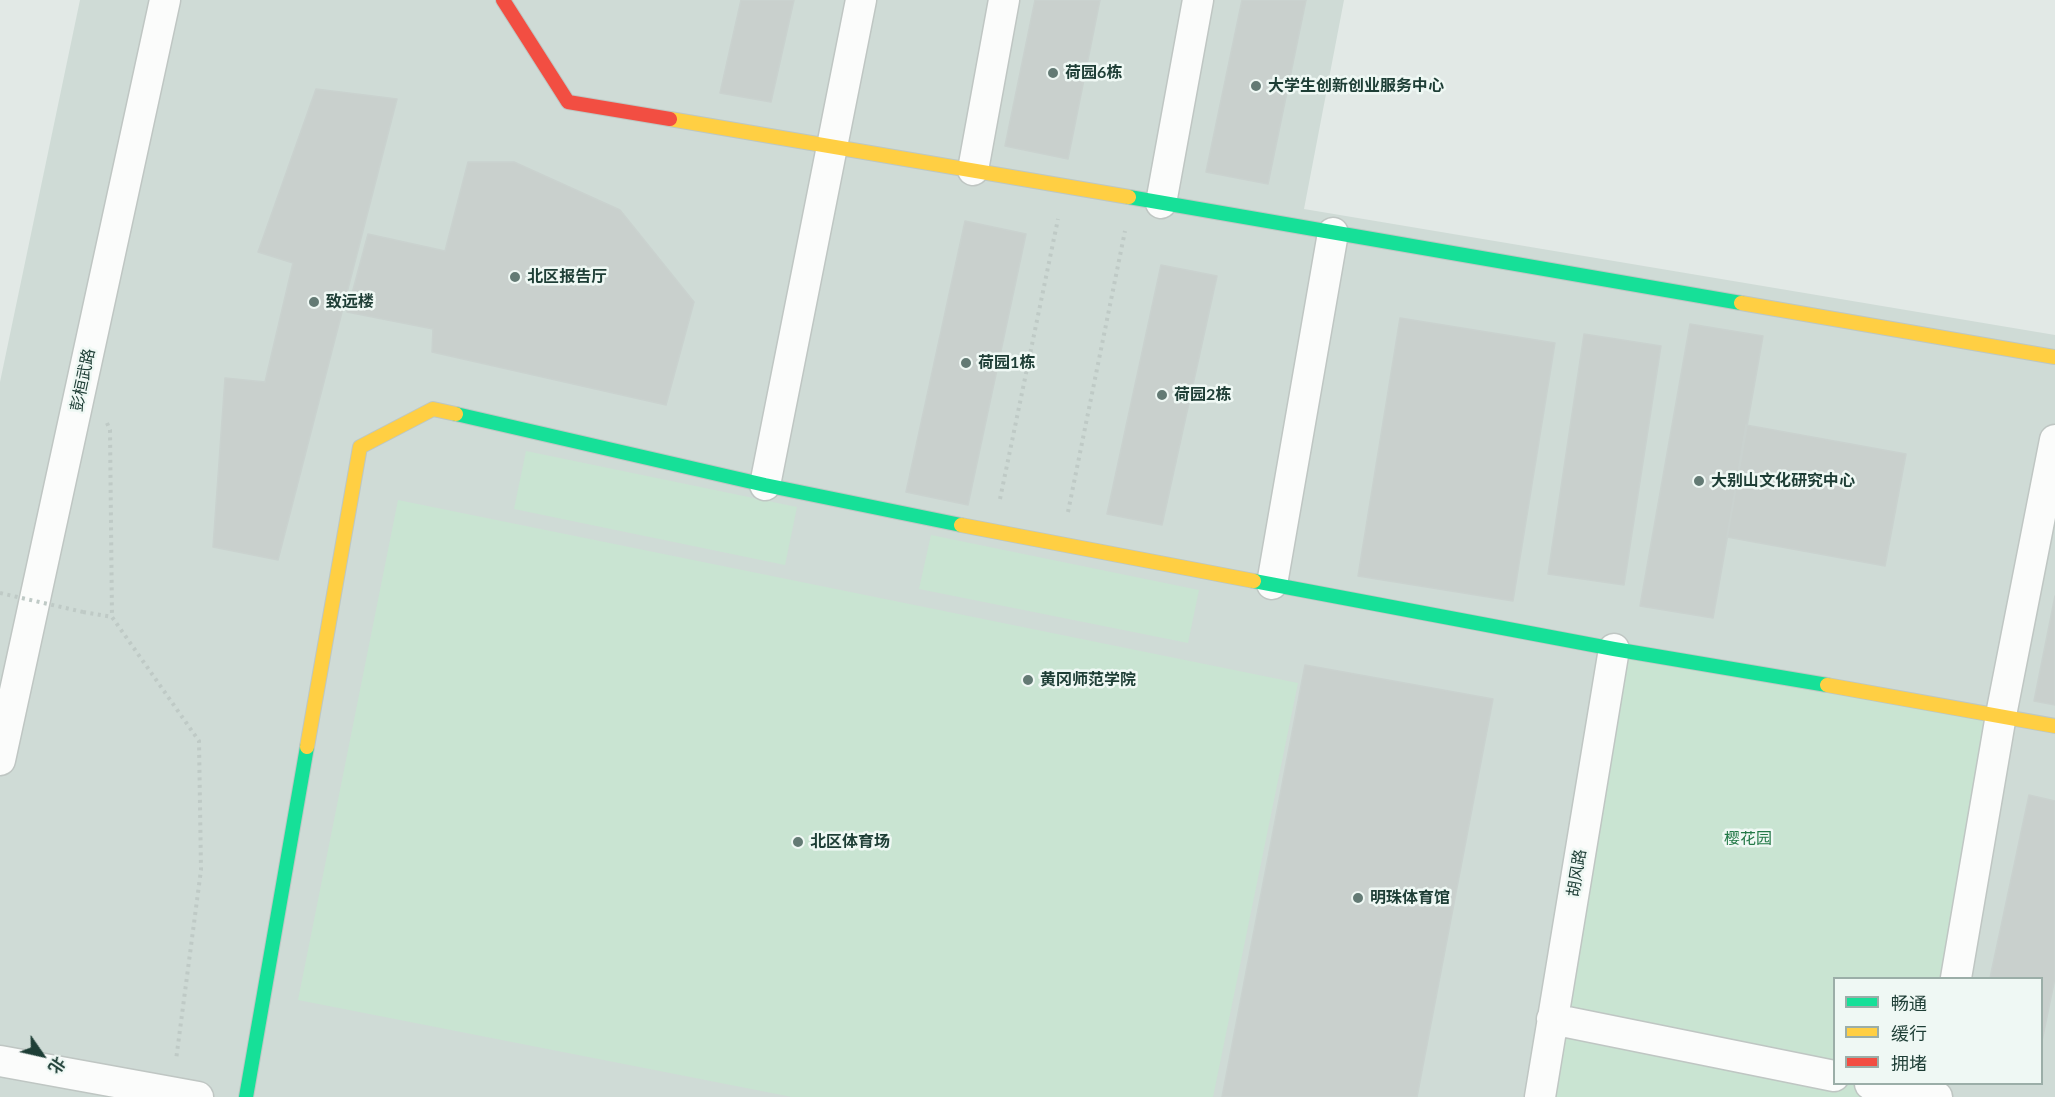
<!DOCTYPE html>
<html>
<head>
<meta charset="utf-8">
<style>
	body { margin:0 }
	#map { position:relative; width:2055px; height:1097px; overflow:hidden; background:#e2e9e6; font-family:Lato,"Noto Sans SC",sans-serif }
	canvas { display:block }
	.legend { position:absolute; left:1833px; top:977px; width:210px; height:108px; box-sizing:border-box; background:#eff8f4; border:2px solid #9baea8; margin:0; padding:8px 10px; list-style:none; font-size:18px; color:#1e3e36 }
	.legend li { display:flex; align-items:center; gap:12px; height:30px }
	.legend b { width:30px; border:2px solid #9baea8 }
	.north { position:absolute; left:12px; top:1025px; width:60px; height:60px; -webkit-text-stroke:4px #eff8f4; paint-order:stroke; rotate:124deg; font-size:16px; font-weight:700; line-height:24px; text-align:center; color:#1e3e36 }
	.north::after { content:''; display:block; margin:auto; width:21px; height:27px; background:#1e3e36; clip-path:polygon(50% 0,100% 100%,50% 72%,0 100%) }
</style>
</head>
<body>
<div id="map">
<canvas width="2055" height="1097"></canvas>
<ul class="legend">
<li><b style="height:8px;background:#16e098"></b>畅通</li>
<li><b style="height:8px;background:#ffcf43"></b>缓行</li>
<li><b style="height:8px;background:#f24e42"></b>拥堵</li>
</ul>
<div class="north">北</div>
</div>
<script>
const c = document.querySelector('canvas').getContext('2d');
c.lineJoin = 'round';
function fillPath(path, color) {
  c.fillStyle = color;
  c.fill(path, 'evenodd');
}
function trace(path, color, width, dash) {
  c.strokeStyle = color;
  c.lineWidth = width;
  c.lineCap = dash ? 'butt' : 'round';
  c.setLineDash(dash || []);
  c.stroke(path);
}
function drawText(font, color, halo, rows, align = 'center') {
  c.font = font + ' Lato,"Noto Sans SC",sans-serif';
  c.lineWidth = 5;
  c.setLineDash([]);
  c.textBaseline = 'middle';
  c.strokeStyle = halo;
  c.fillStyle = color;
  for (const [text, x, y, turn = 0] of rows) {
    c.save();
    c.translate(x, y);
    c.rotate((+turn || 0) * Math.PI / 180);
    c.textAlign = isNaN(turn) ? turn : align;
    if (halo) c.strokeText(text, 0, 0);
    c.fillText(text, 0, 0);
    c.restore();
  }
}
fillPath(new Path2D(`
	M80,0H1344L1304,209L2055,335V1097H0V382ZM1834,978H2042V1084H1834Z`), '#cfdbd6');
fillPath(new Path2D(`
	M526,451L797,507L785,565L514,509Z
	M398,500L1298,683L1213,1097H792L298,1000Z
	M931,535L1199,590L1188,643L919,589Z
	M1614,649L2001,715L1956,978H1834V1084H1938L1936,1097H1540Z`), '#c9e4d2');
const building = new Path2D(`
	M741,0H794L771,102L720,93Z
	M1035,0H1100L1068,159L1005,146Z
	M1242,0H1306L1268,184L1206,172Z
	M316,89L397,99L278,560L213,547L225,378L265,382L293,263L258,252Z
	M468,162H514L620,210L694,302L666,405L432,352L433,329L347,312L368,234L445,251Z
	M965,221L1026,234L968,505L906,492Z
	M1161,265L1217,276L1162,525L1107,514Z
	M1400,318L1555,343L1513,601L1358,576Z
	M1690,324L1763,336L1713,618L1640,606Z
	M1584,334L1661,346L1624,585L1548,574Z
	M1746,425L1906,454L1885,566L1727,537Z
	M2055,596V705L2034,701Z
	M1305,665L1493,699L1417,1097H1222Z
	M2029,795L2055,801V978L2042,1041V978H1990Z`);
fillPath(building, '#c9d0cd');
trace(building, '#cad2cf', 1.5);
const street = new Path2D(`
	M973,170L1004,0
	M1161,203L1198,0
	M765,485L861,0
	M1272,584L1333,233
	M0,760L165,0
	M1956,978L2001,715L2055,440
	M1552,1019L1834,1076
	M0,1061L198,1097
	M1870,1084L1937,1097
	M1540,1097L1614,649`);
const fast = new Path2D(`
	M1129,197L1741,303
	M456,414L765,485L961,525
	M1254,581L1614,649L1827,685
	M246,1097L307,747`);
const slow = new Path2D(`
	M670,119L1129,197
	M1741,303L2055,357
	M961,525L1254,581
	M1827,685L2055,726
	M307,747L360,447L433,409L456,414`);
const jam = new Path2D(`
	M503,0L568,102L670,119`);
trace(street, '#bfc6c3', 33);
trace(fast, '#bdc7c3', 16);
trace(slow, '#bdc7c3', 16);
trace(jam, '#bdc7c3', 16);
trace(new Path2D(`
	M107,423L110,430L112,617L199,741L201,870L176,1060
	M1000,499L1058,219
	M1068,512L1125,231
	M83,612L112,617`), '#bfcac6', 4, [3, 4.5]);
trace(street, '#fbfcfb', 30);
trace(fast, '#16e098', 14);
trace(slow, '#ffcf43', 14);
trace(jam, '#f24e42', 14);
trace(new Path2D(`
	M0,593L83,612`), '#bfcac6', 4, [3, 4.5]);
for (const [x, y, r, color] of [
	[1053,73,6,"#637a74"],
	[1256,86,6,"#637a74"],
	[515,277,6,"#637a74"],
	[314,302,6,"#637a74"],
	[966,363,6,"#637a74"],
	[1162,395,6,"#637a74"],
	[1699,481,6,"#637a74"],
	[1028,680,6,"#637a74"],
	[798,842,6,"#637a74"],
	[1358,898,6,"#637a74"]
]) {
  const dot = new Path2D();
  dot.arc(x, y, r, 0, 2 * Math.PI);
  c.fillStyle = color;
  c.fill(dot);
  trace(dot, '#eff8f4', 2);
}
drawText('bold 16px', '#1e3e36', '#eff8f4', [
	["荷园6栋",1065,73],
	["大学生创新创业服务中心",1268,86],
	["北区报告厅",527,277],
	["致远楼",326,302],
	["荷园1栋",978,363],
	["荷园2栋",1174,395],
	["大别山文化研究中心",1711,481],
	["黄冈师范学院",1040,680],
	["北区体育场",810,842],
	["明珠体育馆",1370,898]
], 'left');
drawText('16px', '#1e3e36', '#eff8f4', [
	["彭桓武路",83,380,-78],
	["胡风路",1577,873,-81]
]);
drawText('16px', '#237947', '#eff8f4', [
	["樱花园",1748,839]
]);
</script>
</body>
</html>
